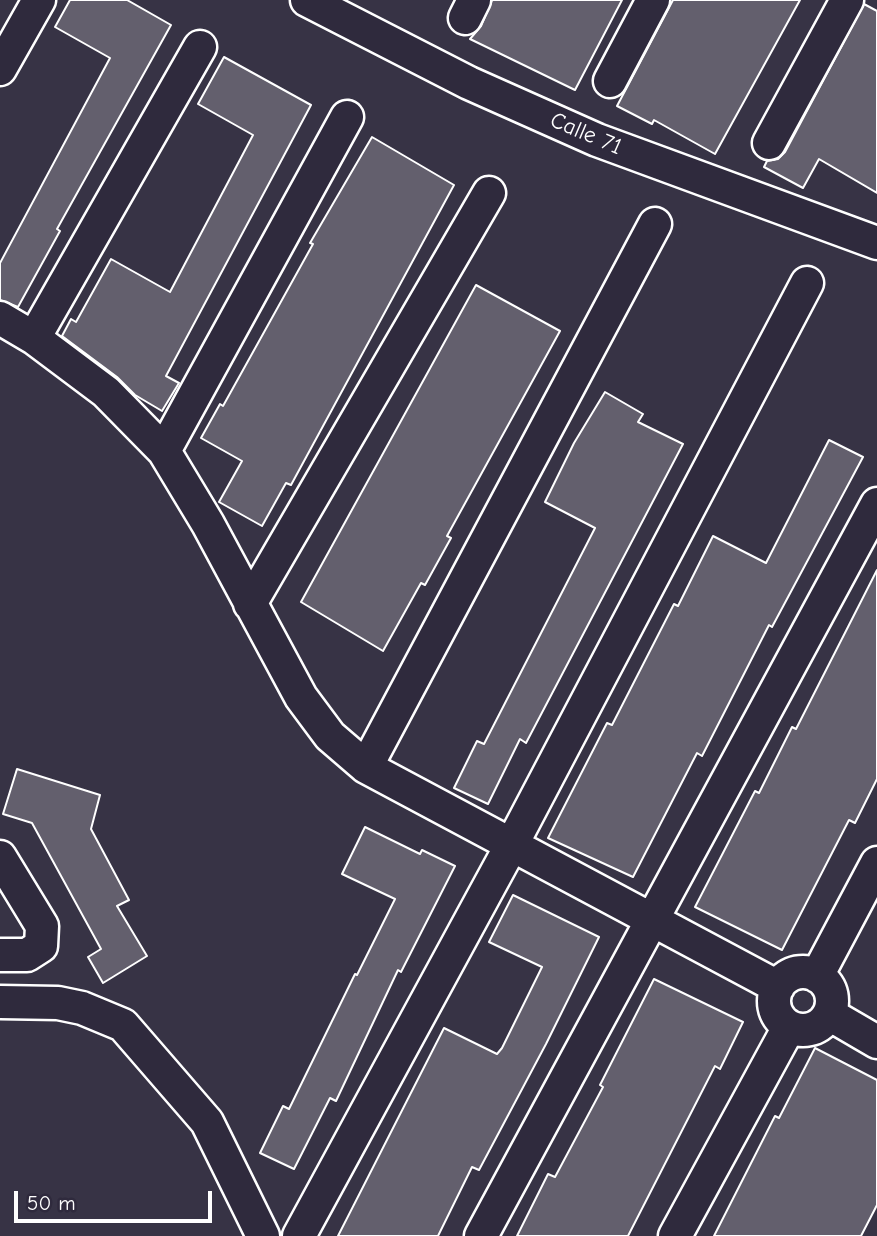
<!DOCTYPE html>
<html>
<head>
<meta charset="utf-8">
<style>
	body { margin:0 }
	#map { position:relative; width:877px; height:1236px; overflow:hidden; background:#373345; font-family:"Comic Neue",sans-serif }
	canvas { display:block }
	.scale { position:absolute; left:14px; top:1191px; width:198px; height:32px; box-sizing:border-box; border:4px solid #fff; border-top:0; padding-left:9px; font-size:21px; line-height:24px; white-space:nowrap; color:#fff; -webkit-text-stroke:5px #2f2a3d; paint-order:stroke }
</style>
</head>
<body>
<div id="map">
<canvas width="877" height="1236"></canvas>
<div class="scale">50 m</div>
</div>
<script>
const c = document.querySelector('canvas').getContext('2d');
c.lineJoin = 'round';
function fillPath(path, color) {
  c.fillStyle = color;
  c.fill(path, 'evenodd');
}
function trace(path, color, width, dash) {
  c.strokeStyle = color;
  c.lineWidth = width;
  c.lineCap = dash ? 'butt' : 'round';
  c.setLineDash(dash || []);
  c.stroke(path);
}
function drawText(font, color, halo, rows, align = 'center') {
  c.font = font + ' "Comic Neue",sans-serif';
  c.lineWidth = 5;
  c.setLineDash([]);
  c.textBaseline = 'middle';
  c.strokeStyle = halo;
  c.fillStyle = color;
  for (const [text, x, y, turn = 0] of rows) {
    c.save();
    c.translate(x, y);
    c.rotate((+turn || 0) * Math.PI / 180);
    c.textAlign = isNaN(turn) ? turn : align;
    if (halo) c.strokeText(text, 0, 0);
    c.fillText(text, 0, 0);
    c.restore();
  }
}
const building = new Path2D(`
	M70,0H127L171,25L57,229L60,231L18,307L0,300V263L110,58L55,27Z
	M492,0H622L575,90L470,39L481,26Z
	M673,0H800L715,154L654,120L652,124L617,106Z
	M864,4L877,11V193L819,159L803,188L764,167L767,161L778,159L785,152Z
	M224,57L311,105L166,376L179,383L162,411L135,395L117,377L62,336L71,319L76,322L111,259L170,292L253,135L198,104Z
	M372,137L454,185L291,485L286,483L262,526L219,502L242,461L201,438L220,404L223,406L313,244L310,243Z
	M476,285L560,331L447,536L451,538L425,585L421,583L383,651L301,602Z
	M605,392L643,414L638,422L683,444L526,743L520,739L488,804L454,788L477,741L484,744L595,528L545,502L574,443Z
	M829,440L863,457L772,627L769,625L702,756L697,753L633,877L548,838L607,723L612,725L674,604L678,606L713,536L766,563Z
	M877,570V779L855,823L849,820L782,950L695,907L755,791L759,793L792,727L796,729Z
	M17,769L100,795L91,829L129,900L117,906L147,956L103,983L88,957L101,949L32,823L3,814Z
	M365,827L420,854L422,850L455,866L401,972L398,970L336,1101L330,1098L294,1169L260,1153L283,1106L289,1109L355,974L357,975L395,899L342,874Z
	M513,895L599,937L546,1044L479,1170L472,1167L438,1236H338L444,1028L497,1054L502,1048L542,967L489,942Z
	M654,979L743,1022L720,1069L715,1066L628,1236H517L548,1174L555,1177L603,1087L600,1085Z
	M815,1048L877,1080V1205L861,1236H714L775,1116L779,1118Z`);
fillPath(building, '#635f6d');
trace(building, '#fff', 2);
const minor = new Path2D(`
	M307,0L469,83L597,140L877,243
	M465,18L474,0
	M0,69L39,0
	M610,81L653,0
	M769,143L847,0
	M0,318L34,338L106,392L164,451L208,524L301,697L330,736L366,767L778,987
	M34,338L200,47
	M164,451L347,117
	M250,604L489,193
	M366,767L655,224
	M0,857L42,926L41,946L27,955H0
	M774 1001a29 29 0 1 1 58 0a29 29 0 1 1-58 0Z
	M817,976L877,863
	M0,1002L58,1003L82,1008L123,1025L207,1122L263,1236
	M829,1014L877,1042
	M299,1236L511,846L807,283
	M481,1236L877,504
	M675,1236L789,1027`);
trace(minor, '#fff', 37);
trace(minor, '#2f2a3d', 32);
drawText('23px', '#fff', '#2f2a3d', [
	["Calle 71",586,134,23]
]);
</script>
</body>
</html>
